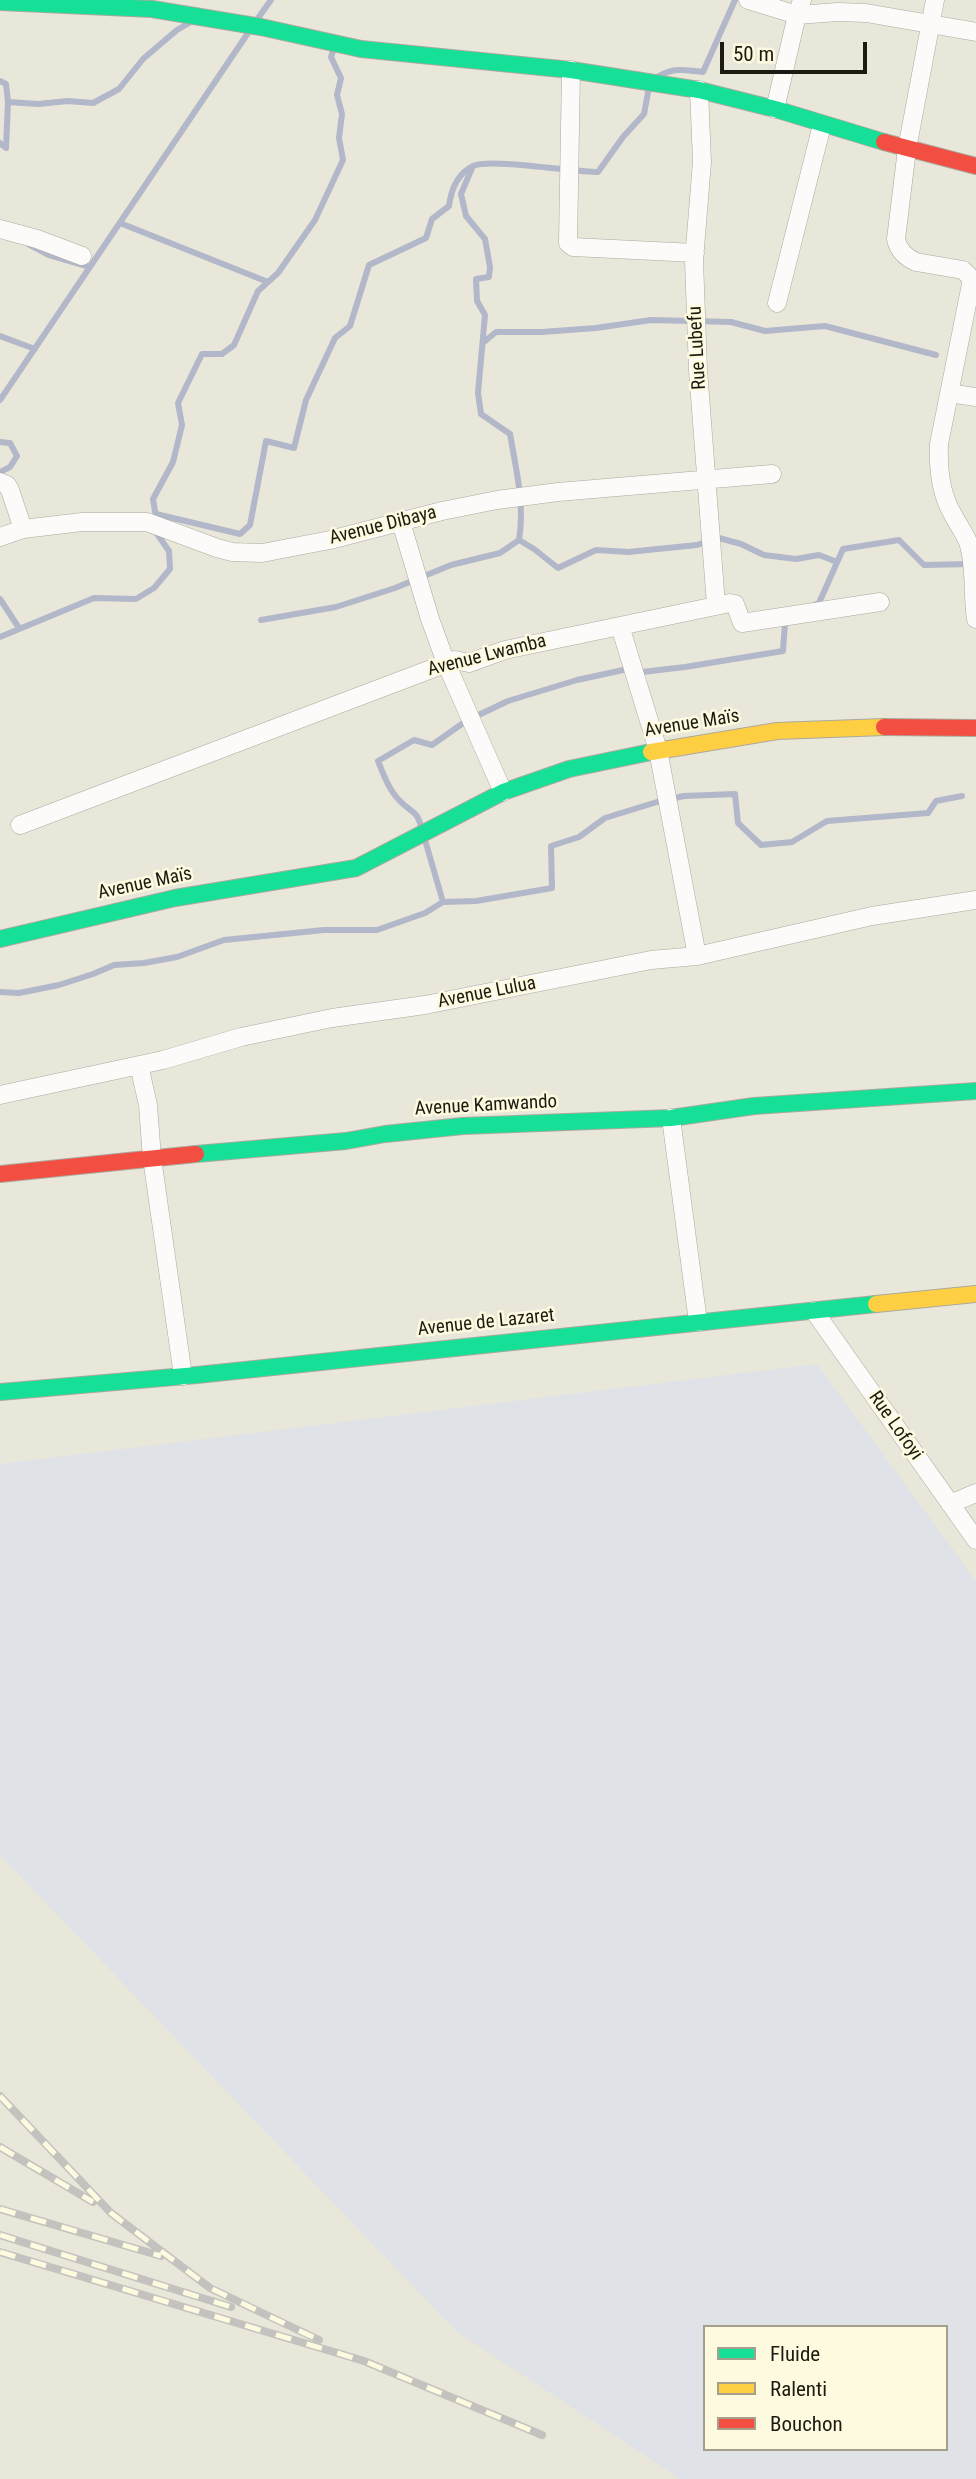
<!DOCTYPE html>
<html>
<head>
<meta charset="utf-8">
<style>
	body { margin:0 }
	#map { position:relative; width:976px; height:2479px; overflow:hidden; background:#e9e7d9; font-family:"Roboto Condensed",sans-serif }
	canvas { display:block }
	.legend { position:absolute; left:703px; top:2325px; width:245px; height:126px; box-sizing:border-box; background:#fefadf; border:2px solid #a4a08d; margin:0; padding:9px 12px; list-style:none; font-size:21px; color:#1c1a11 }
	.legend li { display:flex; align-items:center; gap:14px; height:35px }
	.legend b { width:35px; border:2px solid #a4a08d }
	.scale { position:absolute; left:720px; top:42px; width:147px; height:32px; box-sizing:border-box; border:4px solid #1c1a11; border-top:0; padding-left:9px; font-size:21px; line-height:24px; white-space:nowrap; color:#1c1a11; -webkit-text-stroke:5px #fefadf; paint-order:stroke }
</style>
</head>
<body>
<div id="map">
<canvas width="976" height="2479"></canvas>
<ul class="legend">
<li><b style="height:9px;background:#16e098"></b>Fluide</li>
<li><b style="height:9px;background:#ffcf43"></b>Ralenti</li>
<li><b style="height:9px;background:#f24e42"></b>Bouchon</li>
</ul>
<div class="scale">50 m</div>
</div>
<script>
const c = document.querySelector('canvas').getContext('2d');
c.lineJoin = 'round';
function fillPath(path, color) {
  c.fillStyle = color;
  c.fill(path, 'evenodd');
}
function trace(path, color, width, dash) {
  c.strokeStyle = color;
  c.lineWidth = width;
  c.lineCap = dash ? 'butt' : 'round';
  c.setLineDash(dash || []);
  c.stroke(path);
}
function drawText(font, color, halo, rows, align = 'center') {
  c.font = font + ' "Roboto Condensed",sans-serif';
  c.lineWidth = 5;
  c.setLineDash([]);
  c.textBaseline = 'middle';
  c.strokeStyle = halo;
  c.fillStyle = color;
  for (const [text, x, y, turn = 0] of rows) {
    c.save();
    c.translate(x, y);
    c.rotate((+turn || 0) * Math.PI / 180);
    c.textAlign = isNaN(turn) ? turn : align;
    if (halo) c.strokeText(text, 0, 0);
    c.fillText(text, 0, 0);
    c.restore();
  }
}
fillPath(new Path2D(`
	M817,1364L976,1581V2479H680L456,2331L0,1855V1464ZM705,2327H946V2449H705Z`), '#dfe2e7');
trace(new Path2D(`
	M256,21L271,0
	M659,76C673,67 688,70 703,72L735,0
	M0,81L6,84L8,102L6,148L0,143
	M8,102L38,104L68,101L93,103L119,89L143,59L177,30L189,23
	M120,223L268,282
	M28,244L49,255L90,267
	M0,336L35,349
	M484,342L496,332H542L596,328L651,320L731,322L765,331L825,326L936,355
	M0,400L250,30
	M0,442L10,443L17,456L10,467L0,472
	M156,514L240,534L250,525L266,441L294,448L306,400L335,338L350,326L369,265L426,238L432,219L449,206C451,190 457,174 473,166C490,158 573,172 598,172L623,137L644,114L649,87
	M156,517L153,499L173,462L182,425L178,403L202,354H222L234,345L258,291L278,273L315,220L343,160L339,138L342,114L337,95L341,78L331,57L334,48
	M519,540L534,549L558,568L596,550L628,552L697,545L719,538L741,544L764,555L796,559L819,555L837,562
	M0,599L19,628
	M814,605L819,603L843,549L899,540L924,565L971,564
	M261,620L336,607L395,588L451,565L500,553L519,540C525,505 516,469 510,434L481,414L478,393L485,315L477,301L476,279L489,277L490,267L485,239L466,216L461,194L472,168
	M0,637L94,598L136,599L154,588L170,569L169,551L155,531
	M421,826C416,809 411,813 400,801C389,790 384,776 378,761L414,740L432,745L466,721L508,701L577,680L628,669L642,672L685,667L783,651L785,623L788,620
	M425,840L443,902
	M0,992L19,993L59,985L93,974L114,965L144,963L177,957L224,940L324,930H377L425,913L443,902L476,901L552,888L551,846L579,837L605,818L657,802L684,796L735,794L738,823L761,845L792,842L827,821L928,813L936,801L962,796`), '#b2b7c9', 6);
const street = new Path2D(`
	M748,0L797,15L838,12L866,13L976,32
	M935,0L907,149L896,239C898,250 905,257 916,262L963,270L972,279L939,444C938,468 940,492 952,513C957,523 964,532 968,542C976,566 972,594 976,619
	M571,70L568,243L573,247L695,253
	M699,90L702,162L694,260L698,370L716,605
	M775,109L797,15L802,0
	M0,229L37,239L82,256
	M777,303L822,125
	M949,393L976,397
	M0,482L7,485L10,490L23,529
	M401,522L430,619L446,663L503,792
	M0,537L23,529L82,522H147L217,548L232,552L262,553L330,540L442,511L497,500L558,492L772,474
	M620,626L658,750L697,956
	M20,825L455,660L469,663L505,650L730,603L735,604L742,623L880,602
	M139,1065L148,1105L152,1158L183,1376
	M0,1095L163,1060L241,1037L332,1018L425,1005L651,960L697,956L872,916L976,900
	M671,1118L698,1322
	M814,1311L976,1540
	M950,1504L976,1493`);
const fast = new Path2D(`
	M0,2L152,9L261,27L361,49L571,70L699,90L775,109L884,142
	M0,939L175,898L356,868L503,792L569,769L651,752
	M196,1154L346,1141L385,1134L463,1126L671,1118L754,1106L976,1091
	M0,1392L197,1375L876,1304`);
const slow = new Path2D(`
	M651,752L777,731L884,727
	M876,1304L976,1294`);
const jam = new Path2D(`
	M884,142L976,166
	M884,727L976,728
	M0,1174L196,1154`);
trace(street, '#aaa99e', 19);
trace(fast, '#aaa99e', 18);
trace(slow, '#aaa99e', 18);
trace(jam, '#aaa99e', 18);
trace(street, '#fcfbf9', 18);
trace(fast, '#16e098', 16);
trace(slow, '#ffcf43', 16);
trace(jam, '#f24e42', 16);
const rail = new Path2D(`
	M0,2096L111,2213L210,2288L319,2340
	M0,2147L93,2202
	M0,2209L161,2256
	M0,2235L231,2307
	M0,2252L364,2361L542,2435`);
trace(rail, '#c3c2be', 8);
trace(rail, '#fefadf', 5, [16]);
drawText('19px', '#1c1a11', '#fefadf', [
	["Rue Lubefu",698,348,-93],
	["Avenue Dibaya",383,526,-14],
	["Avenue Lwamba",487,656,-14],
	["Avenue Maïs",692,724,-9],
	["Avenue Maïs",145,884,-12],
	["Avenue Lulua",487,993,-11],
	["Avenue Kamwando",486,1106,-3],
	["Avenue de Lazaret",486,1323,-6],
	["Rue Lofoyi",895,1426,55]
]);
</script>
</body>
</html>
